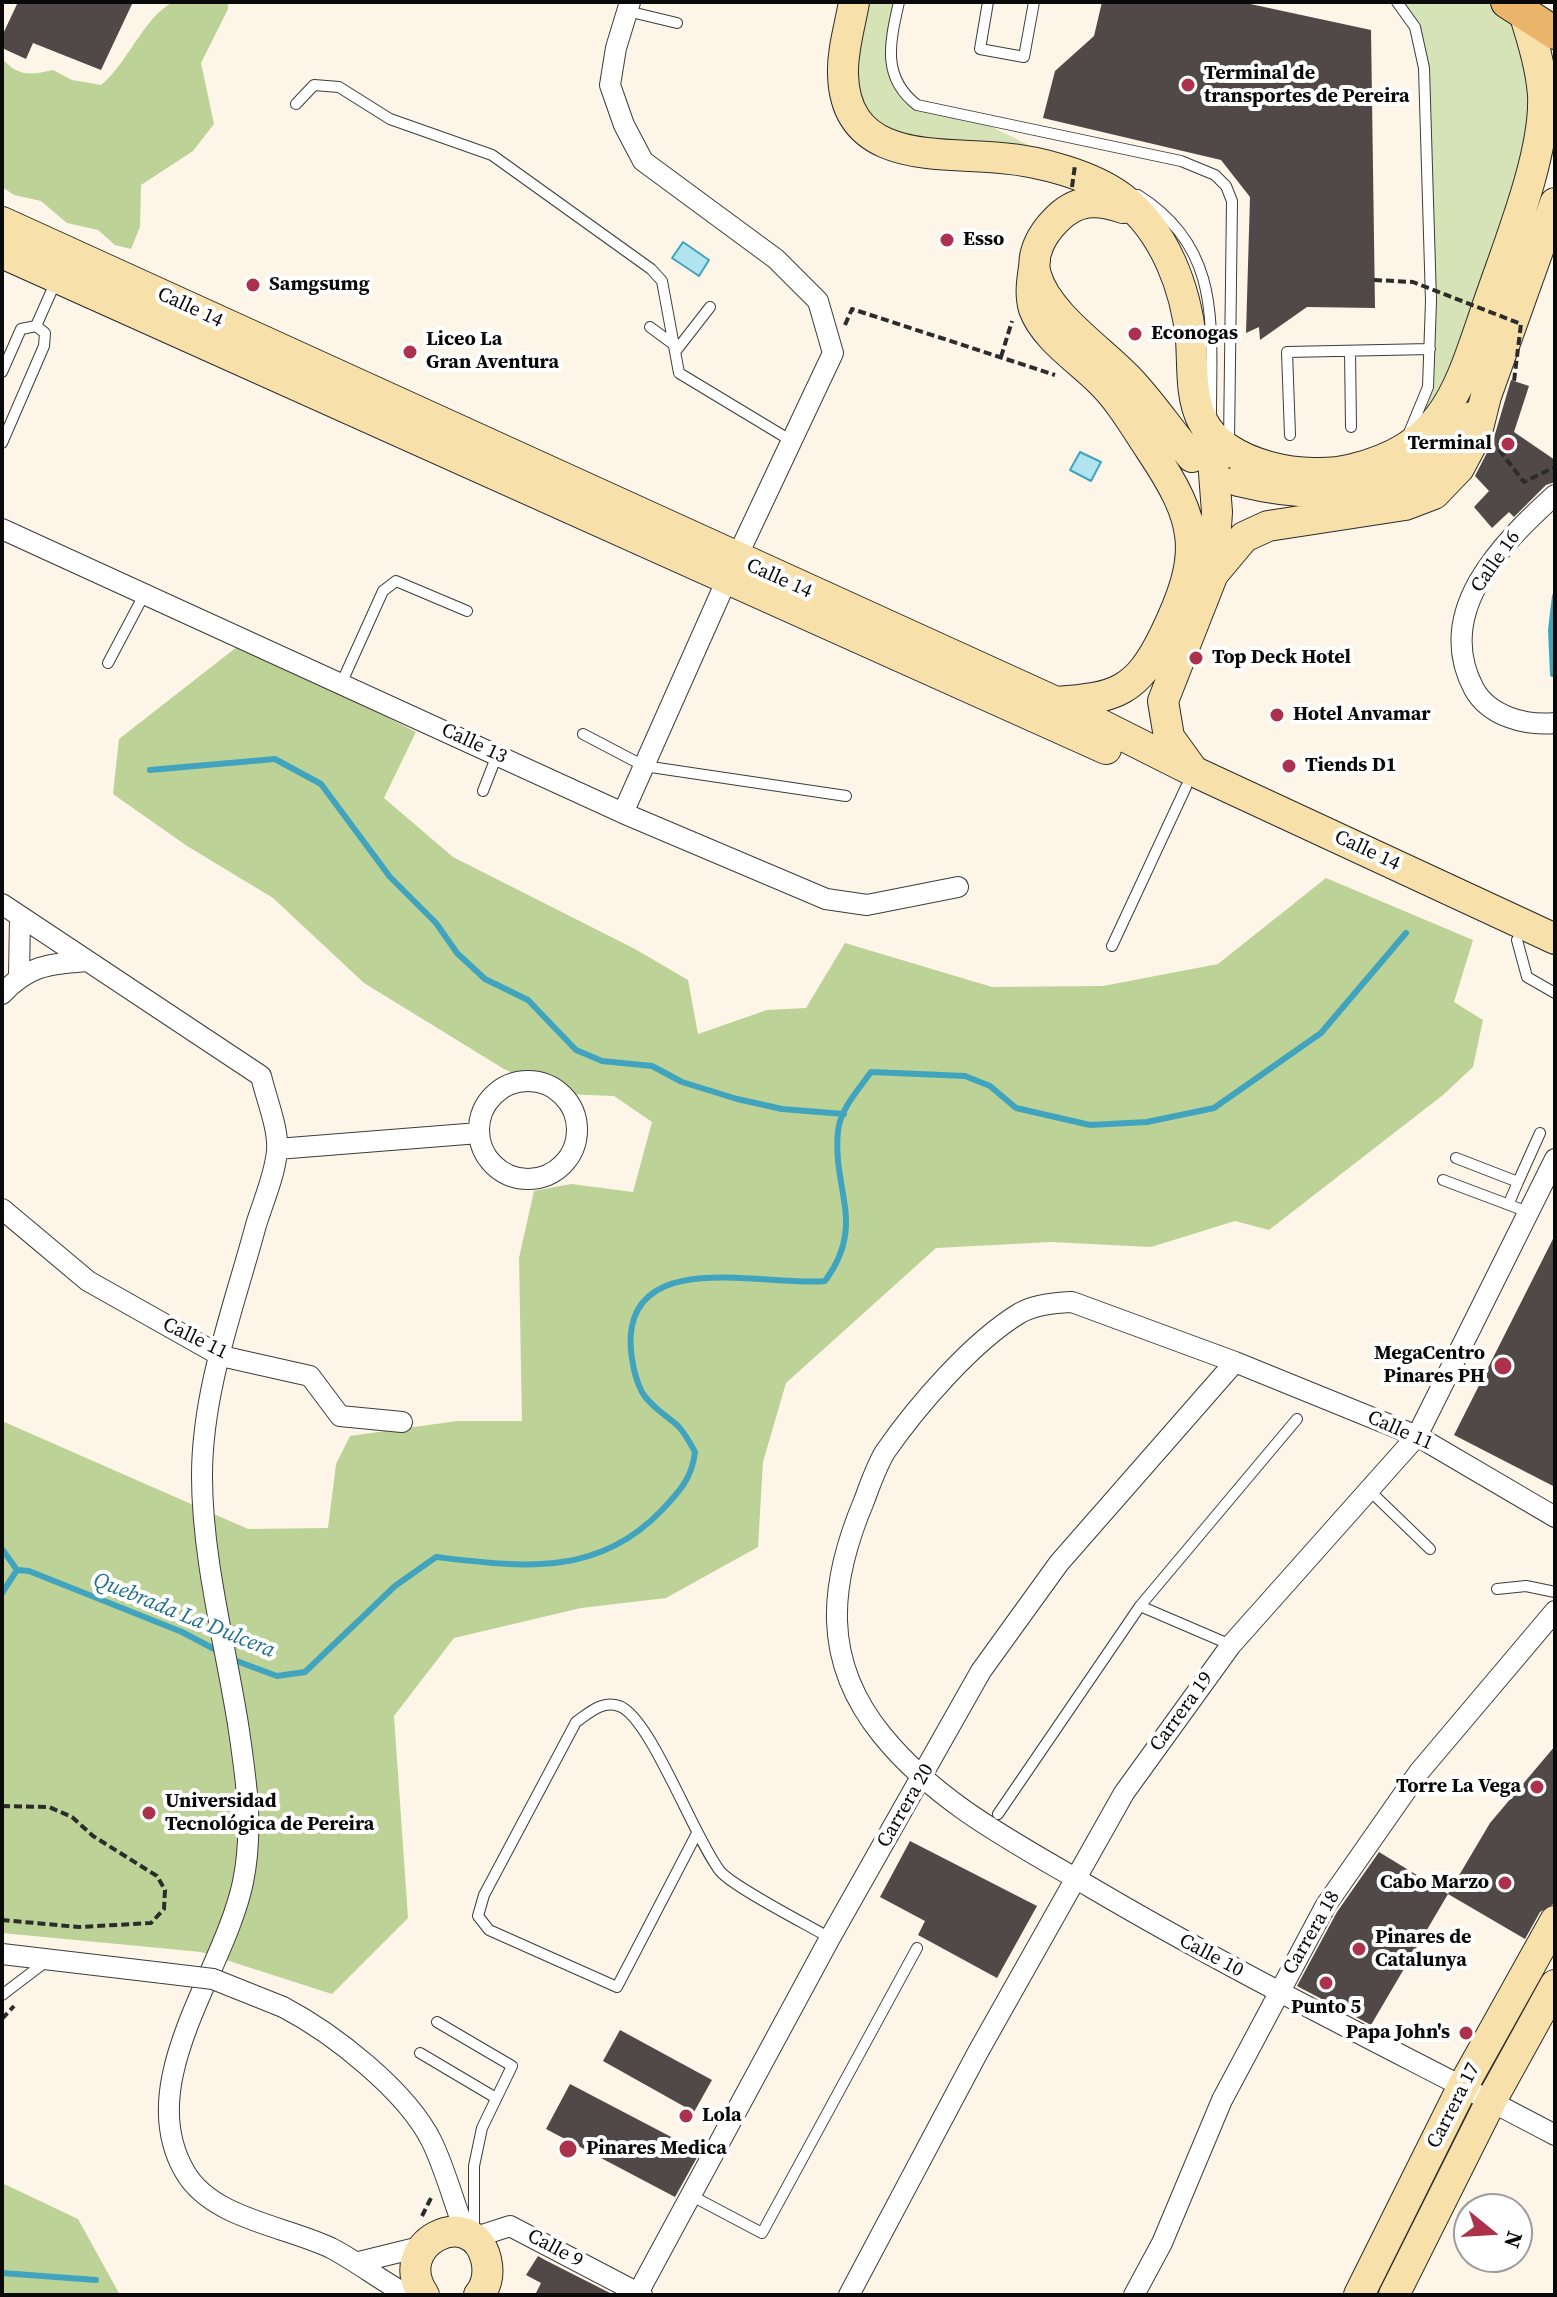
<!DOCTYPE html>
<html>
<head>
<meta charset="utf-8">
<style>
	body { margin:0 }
	#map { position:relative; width:1557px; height:2297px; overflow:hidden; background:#fdf5e8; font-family:"Source Serif 4",serif }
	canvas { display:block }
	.frame { position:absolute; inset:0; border:4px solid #0a0a0a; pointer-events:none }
	.north { position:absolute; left:1453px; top:2193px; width:80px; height:80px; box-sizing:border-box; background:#fff; border:2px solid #9d9d9d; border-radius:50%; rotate:108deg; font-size:22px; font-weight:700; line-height:32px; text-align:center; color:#0a0a0a }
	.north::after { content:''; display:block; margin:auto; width:28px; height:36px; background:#ab314d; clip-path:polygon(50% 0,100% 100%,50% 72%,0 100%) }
</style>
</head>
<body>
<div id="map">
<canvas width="1557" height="2297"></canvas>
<div class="frame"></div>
<div class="north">N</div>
</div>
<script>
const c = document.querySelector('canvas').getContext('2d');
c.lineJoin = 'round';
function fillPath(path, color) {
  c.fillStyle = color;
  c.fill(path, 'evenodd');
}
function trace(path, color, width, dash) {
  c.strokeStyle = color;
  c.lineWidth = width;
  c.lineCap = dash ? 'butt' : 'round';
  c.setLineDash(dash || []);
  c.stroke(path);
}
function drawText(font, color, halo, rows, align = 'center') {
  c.font = font + ' "Source Serif 4",serif';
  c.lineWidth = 8;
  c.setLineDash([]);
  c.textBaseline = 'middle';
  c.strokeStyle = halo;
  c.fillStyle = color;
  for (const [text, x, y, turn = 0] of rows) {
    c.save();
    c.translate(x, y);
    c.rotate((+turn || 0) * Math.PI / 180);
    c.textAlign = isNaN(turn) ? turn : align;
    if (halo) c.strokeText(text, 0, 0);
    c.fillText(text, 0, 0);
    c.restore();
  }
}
fillPath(new Path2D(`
	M854,2H899L889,51L905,96L980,121L1079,170L874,136L845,50Z
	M1397,2H1507L1543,94L1460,385L1403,444L1421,408L1430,349L1421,47Z`), '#d6e3b6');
fillPath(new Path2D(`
	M173,2H228V9L201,63L214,124L193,151L141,185L140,227L131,249L115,245L98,230L67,223L41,201L14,195L2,187V58C17,77 31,75 53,70L72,80L101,85C129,62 142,19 173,2Z
	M242,643L416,732L384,798L453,857L635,949L688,980L698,1034L767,1010L806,1008L845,943L992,987L1103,986L1218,964L1326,878L1473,940L1454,1002L1483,1020L1473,1067L1443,1095L1269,1230L1235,1221L1151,1247L1051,1242L936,1248L786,1383L763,1462L758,1547L666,1598L581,1608L454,1638L394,1716L408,1918L332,1994L201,1952L2,1933V1421L248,1529L328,1528L336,1464L350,1436L457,1421H522L519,1258L534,1191L571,1184L633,1192L652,1122L614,1096L561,1094L504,1069L364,983L273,898L187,846L113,794L119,739Z
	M2,2183L78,2219L120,2295H2Z`), '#bdd297');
const water = new Path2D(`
	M683,242L709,260L699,276L672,258Z
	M1080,452L1101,462L1091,481L1070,470Z`);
fillPath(water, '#b2e4ef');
trace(water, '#41a4be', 2);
trace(new Path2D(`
	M1553,674L1551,630L1555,596
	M150,770L275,759L321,784L390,877L436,923L457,953L485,979L528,1000L576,1050L602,1061L652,1066L682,1082L737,1099L782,1109L844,1114
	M2,1549L17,1570L29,1571L182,1632L218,1651
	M2,1593L17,1570
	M231,1659L277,1676L305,1672L395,1586L436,1557C522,1567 597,1578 662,1510C680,1491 692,1478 695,1452C690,1443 685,1433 678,1426C667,1416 650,1406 642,1392C633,1375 628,1345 632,1326C647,1251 771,1287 825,1281C867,1224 832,1191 838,1131C840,1109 859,1089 871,1072L965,1076L990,1086L1016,1108L1090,1125L1147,1122L1214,1108L1321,1033L1406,933
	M2,2273L96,2280`), '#41a4be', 6);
fillPath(new Path2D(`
	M18,2H133L101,70L33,43L26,59L2,48V36Z
	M1102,2H1241L1371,30L1375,308L1307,307L1260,340L1259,327L1246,333L1250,197L1221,160L1043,118L1055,71L1094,36Z
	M1511,380L1529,386L1514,432L1555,460V482L1546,485L1514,517L1509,512L1492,528L1474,507L1489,491L1475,476L1493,441Z
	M1555,1235V1487L1454,1435Z
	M1555,1746V1903L1540,1912L1525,1939L1448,1894L1490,1823Z
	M910,1841L1037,1906L997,1978L918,1935L925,1921L880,1897Z
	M1379,1852L1448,1894L1371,2025L1297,1986L1337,1912Z
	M620,2030L712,2080L694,2112L603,2061Z
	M570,2084L700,2152L675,2197L546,2129Z
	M538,2256L545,2260L614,2295H535L541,2283L526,2275Z`), '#514947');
const lane = new Path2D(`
	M899,2C890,42 881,77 917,105L1181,161L1215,175L1226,186L1232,201L1229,442
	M988,2L980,49L1024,57L1034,2
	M1397,2L1415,27L1424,68L1431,301L1428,387L1409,433
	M627,11L677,23
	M296,104L314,85L339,87L390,119L492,155L651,269L662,281L679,373L790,440
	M1138,195C1222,248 1211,324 1211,412
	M36,326L56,281
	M650,327L673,344
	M1350,351L1351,427
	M675,352L710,307
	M2,372L21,329L36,326L45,333L44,346L2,443
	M1290,435L1287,352L1430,349
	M108,663L145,593
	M341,684L383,591L396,581L467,611
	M583,734L644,766L846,796
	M483,791L497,755
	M1517,940L1527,977L1555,993
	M1112,946L1186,787
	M1456,1158L1518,1182L1509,1203
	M1443,1180L1528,1212
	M1518,1182L1540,1133
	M1371,1492L1430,1549
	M1497,1589L1526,1586L1555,1592
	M1140,1606L1231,1645
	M998,1814L1140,1606L1297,1419
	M696,1835L617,1987L489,1930L478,1916L484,1895L576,1722C589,1713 602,1700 619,1706C650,1716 694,1838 720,1871C733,1887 808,1925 830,1938
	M2,1995L48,1960
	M437,2022L512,2066L482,2128L474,2166V2234
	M420,2053L496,2098
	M692,2196L762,2233L917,1948`);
const street = new Path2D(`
	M1555,495C1501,544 1433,612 1474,689C1489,716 1525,726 1555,723
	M2,529L623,813L826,899L867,905L958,887
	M623,813L736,559L833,353L818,301L776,259L643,161L624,125L610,85L616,48L630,2
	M2,904L261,1076C266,1098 279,1129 277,1151C275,1175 263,1202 256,1225C234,1307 202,1390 202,1476C202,1558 225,1643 238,1724C246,1778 254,1828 243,1882C224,1973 132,2082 185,2172C212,2219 286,2226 331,2248C358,2262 381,2281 408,2295
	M19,976L20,917
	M2,994C29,965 49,964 86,961
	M479 1130a49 49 0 1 1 98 0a49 49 0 1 1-98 0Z
	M277,1149L479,1133
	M2,1209L88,1281L221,1356L310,1376L340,1416L402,1422
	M1555,1517L1417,1436L1235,1362L1072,1302C1055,1303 1036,1304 1020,1313C972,1342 917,1406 885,1452C876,1467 870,1485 864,1501C829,1584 821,1660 882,1735C939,1805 1016,1843 1092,1888C1243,1977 1400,2053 1555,2135
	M2,1954L163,1973
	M283,2007C333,2033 407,2091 432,2142C446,2171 454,2204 466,2234
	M473,2238L510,2226L642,2295
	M359,2262L424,2246
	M638,2293L830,1938L981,1671L1059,1563L1235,1362
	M849,2295L978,2052L1124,1793L1231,1645L1417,1436L1555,1159
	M1134,2295L1162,2243L1222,2100L1326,1905L1419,1772L1555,1611`);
const secondary = new Path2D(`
	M854,2C850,26 842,51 843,75C846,165 940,152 1001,158C1039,161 1092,175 1122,198C1165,231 1186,289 1191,340C1193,367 1190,395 1202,420C1224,467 1308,481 1353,469C1442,447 1457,395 1484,316C1504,255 1546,157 1543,95C1541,68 1533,42 1525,16
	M1123,208C1097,199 1076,199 1056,220C1042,234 1030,255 1036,275C1047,316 1107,354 1134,385C1155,408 1172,434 1192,457
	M2,222L1056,702L1193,771L1555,939
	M2,253L1106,749
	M1035,260C1033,276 1029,293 1034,309C1044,337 1079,360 1099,380C1120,400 1134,425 1150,449C1199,522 1204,553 1165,634C1137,692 1116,698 1056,702
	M1211,434L1217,512L1213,574
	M1238,481C1324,502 1418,500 1472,417
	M1192,769L1169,737L1163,701L1213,574L1244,537L1268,526L1405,505L1434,494L1459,468L1476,436L1486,396L1555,203
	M424,2295C389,2244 471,2202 486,2259C489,2272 488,2284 479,2295
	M1359,2295L1463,2086L1555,1921
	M1394,2295L1491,2101L1555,1985`);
const primary = new Path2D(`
	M1507,2L1555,33`);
trace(lane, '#3d3d3d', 12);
trace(street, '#3d3d3d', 22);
trace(secondary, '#2c2c2c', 32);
trace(primary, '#1b1b1b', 34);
trace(new Path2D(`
	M845,325L852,309L1055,375
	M1001,357L1012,321
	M1503,438L1500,451L1524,482L1555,467
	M2,1806L49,1807L72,1817L93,1836L157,1876L165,1890L164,1909L151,1923L79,1927L2,1920
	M2,2019L14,2006
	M422,2216L432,2196`), '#2c2c2c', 4, [8, 4]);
trace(lane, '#fff', 10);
trace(street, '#fff', 20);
trace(secondary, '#f7e0aa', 30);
trace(primary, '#ebb46b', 32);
const streetBridge = new Path2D(`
	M163,1973L213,1979L283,2007`);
trace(streetBridge, '#3d3d3d', 22, []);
trace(new Path2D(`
	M1072,187L1075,165
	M1374,280L1413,282L1521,324L1514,381`), '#2c2c2c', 4, [8, 4]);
trace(streetBridge, '#fff', 20);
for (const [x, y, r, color] of [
	[1188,85,8,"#ab314d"],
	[947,240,8,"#ab314d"],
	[253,285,8,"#ab314d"],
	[1135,334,8,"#ab314d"],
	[410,352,8,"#ab314d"],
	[1508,444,8,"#ab314d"],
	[1196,658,8,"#ab314d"],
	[1277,715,8,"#ab314d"],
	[1289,766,8,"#ab314d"],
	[1503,1366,10,"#ab314d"],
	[1537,1787,8,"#ab314d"],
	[149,1813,8,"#ab314d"],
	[1505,1883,8,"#ab314d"],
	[1359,1949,8,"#ab314d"],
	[1326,1983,8,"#ab314d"],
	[1466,2033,8,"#ab314d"],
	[686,2116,8,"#ab314d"],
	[568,2149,10,"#ab314d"]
]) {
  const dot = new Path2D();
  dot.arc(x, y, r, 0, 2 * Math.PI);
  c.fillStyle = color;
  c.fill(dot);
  trace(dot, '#fff', 3);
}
drawText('bold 20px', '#0a0a0a', '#fff', [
	["Terminal de",1204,74],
	["transportes de Pereira",1204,97],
	["Esso",963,240],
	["Samgsumg",269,285],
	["Econogas",1151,334],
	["Liceo La",426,340],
	["Gran Aventura",426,363],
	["Terminal",1492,444,"right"],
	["Top Deck Hotel",1212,658],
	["Hotel Anvamar",1293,715],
	["Tiends D1",1305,766],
	["MegaCentro",1485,1354,"right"],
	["Pinares PH",1485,1377,"right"],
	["Torre La Vega",1521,1787,"right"],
	["Universidad",165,1802],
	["Tecnológica de Pereira",165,1825],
	["Cabo Marzo",1489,1883,"right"],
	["Pinares de",1375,1938],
	["Catalunya",1375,1961],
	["Punto 5",1326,2008,"center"],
	["Papa John's",1450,2033,"right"],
	["Lola",702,2116],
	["Pinares Medica",586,2149]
], 'left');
drawText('20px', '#0a0a0a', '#fff', [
	["Calle 14",190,308,25],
	["Calle 16",1496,562,-55],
	["Calle 14",779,579,24],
	["Calle 13",474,744,25],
	["Calle 14",1367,851,25],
	["Calle 11",195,1339,26],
	["Calle 11",1400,1431,24],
	["Carrera 19",1182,1712,-54],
	["Carrera 20",906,1806,-60],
	["Carrera 18",1312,1933,-60],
	["Calle 10",1211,1956,28],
	["Carrera 17",1454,2106,-63],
	["Calle 9",555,2249,28]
]);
drawText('italic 22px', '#21728d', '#fff', [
	["Quebrada La Dulcera",184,1616,22]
]);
</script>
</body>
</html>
